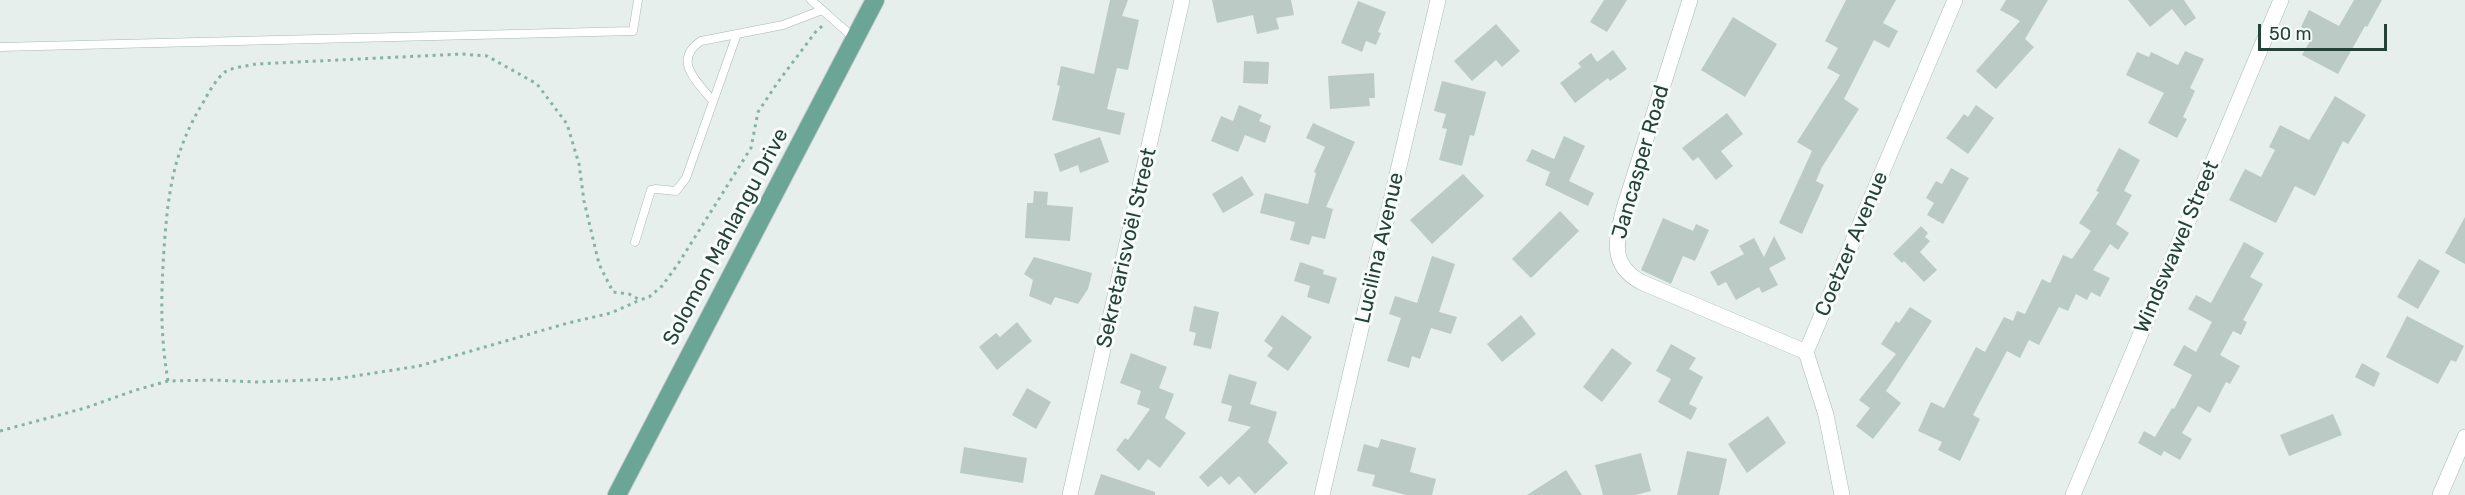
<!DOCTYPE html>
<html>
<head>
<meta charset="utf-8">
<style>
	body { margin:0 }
	#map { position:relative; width:2465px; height:495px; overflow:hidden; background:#e6efeb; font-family:Rubik,sans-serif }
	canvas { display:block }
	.scale { position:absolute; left:2258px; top:24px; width:129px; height:27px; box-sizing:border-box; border:3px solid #24423a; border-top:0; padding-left:8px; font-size:18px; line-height:21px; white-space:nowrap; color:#24423a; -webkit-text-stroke:4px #f7fbf9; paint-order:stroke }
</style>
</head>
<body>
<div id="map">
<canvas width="2465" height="495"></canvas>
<div class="scale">50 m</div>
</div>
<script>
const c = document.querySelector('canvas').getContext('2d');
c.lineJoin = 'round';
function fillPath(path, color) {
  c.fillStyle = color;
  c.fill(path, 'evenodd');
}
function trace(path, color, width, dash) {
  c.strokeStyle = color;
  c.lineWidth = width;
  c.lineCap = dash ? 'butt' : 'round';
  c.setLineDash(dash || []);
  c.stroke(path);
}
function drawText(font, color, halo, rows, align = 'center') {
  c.font = font + ' Rubik,sans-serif';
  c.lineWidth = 6;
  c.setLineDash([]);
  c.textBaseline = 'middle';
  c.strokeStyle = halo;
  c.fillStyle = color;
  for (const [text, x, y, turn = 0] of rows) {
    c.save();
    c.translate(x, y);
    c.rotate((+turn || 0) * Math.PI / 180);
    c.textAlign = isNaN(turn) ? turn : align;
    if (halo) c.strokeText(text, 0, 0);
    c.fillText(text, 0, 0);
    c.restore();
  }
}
fillPath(new Path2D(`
	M1110,0H1128L1122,16L1139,20L1128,70L1117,68L1107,109L1125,113L1120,135L1052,120L1060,86L1057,85L1061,66L1094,74Z
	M1212,0H1291L1294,15L1276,18L1279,29L1257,34L1253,15L1217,23Z
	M1604,0H1627L1607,32L1590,22Z
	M1846,0H1896L1883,23L1898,31L1889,48L1874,40L1844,99L1859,109L1822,167L1816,181L1824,185L1802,234L1779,223L1812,151L1797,142L1840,75L1827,68L1838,48L1825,41Z
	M2006,0H2048L2025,39L2034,47L1996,89L1976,71L2020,21L2000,10Z
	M2128,0H2184L2196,18L2185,26L2172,9L2150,27Z
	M2354,0H2382L2367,27L2365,26L2338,74L2302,55L2310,41L2301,36L2304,29L2301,27L2309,10L2339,26Z
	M1358,1L1386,12L1378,32L1381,33L1376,45L1366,41L1362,52L1341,43Z
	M1733,17L1777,44L1745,97L1701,70Z
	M1496,24L1520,51L1502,67L1496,60L1472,81L1454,61Z
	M1613,50L1627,69L1610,81L1608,78L1575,103L1560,83L1581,67L1578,63L1591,53L1597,62Z
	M2185,51L2204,59L2190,88L2195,91L2183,117L2187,119L2177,138L2148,123L2164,93L2126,75L2137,52L2149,57L2151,52L2178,65Z
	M1244,61L1269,62L1268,84L1243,83Z
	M1374,73L1375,98H1369L1370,106L1330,109L1328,76Z
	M1442,81L1486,92L1474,136L1470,135L1462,166L1439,160L1447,129L1442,128L1446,114L1434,111Z
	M2335,96L2366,115L2348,144L2343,141L2315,196L2295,186L2276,223L2229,200L2245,169L2261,177L2275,150L2269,147L2280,125L2309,140Z
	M1239,105L1262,115L1259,121L1271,126L1265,143L1245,135L1238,152L1211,141L1221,116L1233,121Z
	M1976,105L1994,118L1968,154L1946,138L1964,114L1968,117Z
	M1727,113L1743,134L1721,151L1733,166L1716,180L1698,157L1693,161L1682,148Z
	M1313,123L1355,142L1326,207L1333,209L1325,239L1312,236L1309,245L1290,240L1295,222L1260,213L1265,193L1308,204L1316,173L1314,172L1325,147L1306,138Z
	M1564,136L1585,146L1569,181L1594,193L1588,206L1545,185L1550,172L1526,161L1532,149L1554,159Z
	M1100,137L1109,162L1080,173L1078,165L1060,172L1054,154Z
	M2119,148L2140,160L2124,191L2132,195L2116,224L2129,233L2118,250L2110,244L2093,270L2110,278L2100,297L2091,292L2087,300L2076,294L2068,311L2059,307L2039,345L2029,340L2020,358L2007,351L1973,415L1980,419L1960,461L1938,450L1942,442L1918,431L1931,402L1944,408L1976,347L1985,352L2004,317L2013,321L2017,311L2025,314L2042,279L2050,283L2063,255L2072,259L2091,231L2079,223L2099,192L2096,191Z
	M1951,168L1969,178L1943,224L1927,215L1934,203L1926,198L1936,181L1942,184Z
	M1463,174L1484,196L1432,244L1410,220Z
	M1242,176L1254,195L1223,213L1212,194Z
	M1034,191L1048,192L1047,205L1073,207L1070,241L1025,238L1027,203H1033Z
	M1560,211L1579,231L1531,278L1512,259Z
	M2465,217V264L2445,253Z
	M1663,218L1693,231L1696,224L1709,230L1695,261L1683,256L1671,284L1641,270Z
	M1921,226L1928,233L1925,237L1930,241L1920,252L1937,270L1924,282L1904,261L1902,263L1893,254Z
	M1774,236L1786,259L1769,268L1778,285L1762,293L1759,287L1736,300L1726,282L1718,286L1710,272L1744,254L1739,246L1754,238L1764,257Z
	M2244,242L2264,253L2250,277L2263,284L2243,320L2247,322L2241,335L2233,331L2220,355L2240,366L2230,384L2226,382L2210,413L2198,406L2182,433L2192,439L2180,460L2164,451L2161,456L2138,443L2144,431L2155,437L2172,408L2174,409L2192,375L2173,365L2184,345L2196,352L2212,322L2188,309L2196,295L2211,303Z
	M1432,256L1455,264L1439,312L1457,317L1451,334L1431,328L1420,359L1412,356L1409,368L1387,361L1401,318L1389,314L1395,296L1417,303Z
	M1034,257L1092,273L1088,289L1078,304L1055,297L1051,305L1029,296L1033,280L1024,274Z
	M2419,259L2440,271L2418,309L2397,297Z
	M1300,262L1324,270L1323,274L1337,278L1329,304L1307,297L1310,286L1294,281Z
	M1194,306L1219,312L1211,349L1193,345L1196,333L1189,331Z
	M1910,307L1932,321L1886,391L1901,403L1873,439L1856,426L1870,408L1859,400L1896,354L1881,344L1896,321L1899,323Z
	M1282,315L1312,337L1288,371L1267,356L1273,348L1264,341Z
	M1521,315L1536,334L1502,362L1487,344Z
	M2407,316L2464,346L2456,362L2451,360L2438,384L2386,357Z
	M1017,322L1032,341L997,370L979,347L996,333L1000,337Z
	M1671,344L1696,358L1689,369L1703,377L1689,404L1697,408L1691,420L1658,402L1671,379L1656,371Z
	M1612,348L1632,363L1602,402L1583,387Z
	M1131,353L1167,367L1159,388L1174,394L1165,418L1186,433L1160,468L1148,459L1139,471L1116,450L1125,438L1128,440L1150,409L1137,404L1141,391L1120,383Z
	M2362,363L2380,373L2374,387L2355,377Z
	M1229,374L1257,382L1250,404L1277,412L1268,442L1288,463L1255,494L1239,476L1229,485L1221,476L1208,487L1199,477L1251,427L1228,421L1232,406L1221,403Z
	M1027,388L1051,402L1036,429L1012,415Z
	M2333,414L2342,435L2289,456L2280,435Z
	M1768,416L1786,443L1747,473L1728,444Z
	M1381,439L1416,448L1410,472L1436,479L1432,495H1406L1372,486L1375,475L1357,471L1364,444L1378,448Z
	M964,447L1027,458L1023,483L960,473Z
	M1687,451L1727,459L1719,495H1677Z
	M1641,453L1651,491L1635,495H1603L1595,465Z
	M1566,470L1582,495H1527Z
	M1101,474L1155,492V495H1094Z`), '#bbcac4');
const service = new Path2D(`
	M811,0L854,38
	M0,47L633,31L638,0
	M712,100C697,82 672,60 701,41L783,25L822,10
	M635,242L651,190L656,189L676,191L686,178L737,34`);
const minor = new Path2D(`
	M1690,0L1624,208C1617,238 1608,264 1641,282L1806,352
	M1070,495L1182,0
	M1322,495L1438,0
	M1842,495L1826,415L1806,352L1955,0
	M2073,495L2281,0
	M2440,495L2465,437`);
const primary = new Path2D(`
	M617,495L875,0`);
trace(service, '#a8b8b2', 9);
trace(minor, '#a8b8b2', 16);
trace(primary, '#c2cac8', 20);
trace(new Path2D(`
	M168,381C160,334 161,296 164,249C168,193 173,151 204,101C209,92 216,79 225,72C232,67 248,66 256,64L462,54L487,56L537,84L567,124L579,164L584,201L599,264L613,292L629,294L640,300L649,297L662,286L678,264L751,148L758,112L778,82L817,30L824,25
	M0,431L85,408L136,390L168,381L214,380L256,382L336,379L419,366L568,323L611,313L640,300`), '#86b3a5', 3, [3, 4.5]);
trace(service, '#fff', 8);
trace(minor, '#fff', 15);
trace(primary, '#6aa596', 18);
drawText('21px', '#24423a', '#f7fbf9', [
	["Jancasper Road",1641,162,-74],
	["Solomon Mahlangu Drive",726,237,-62],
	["Coetzer Avenue",1852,244,-67],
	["Windswawel Street",2177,247,-67],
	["Sekretarisvoël Street",1127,248,-77],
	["Lucilina Avenue",1380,248,-77]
]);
</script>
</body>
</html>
